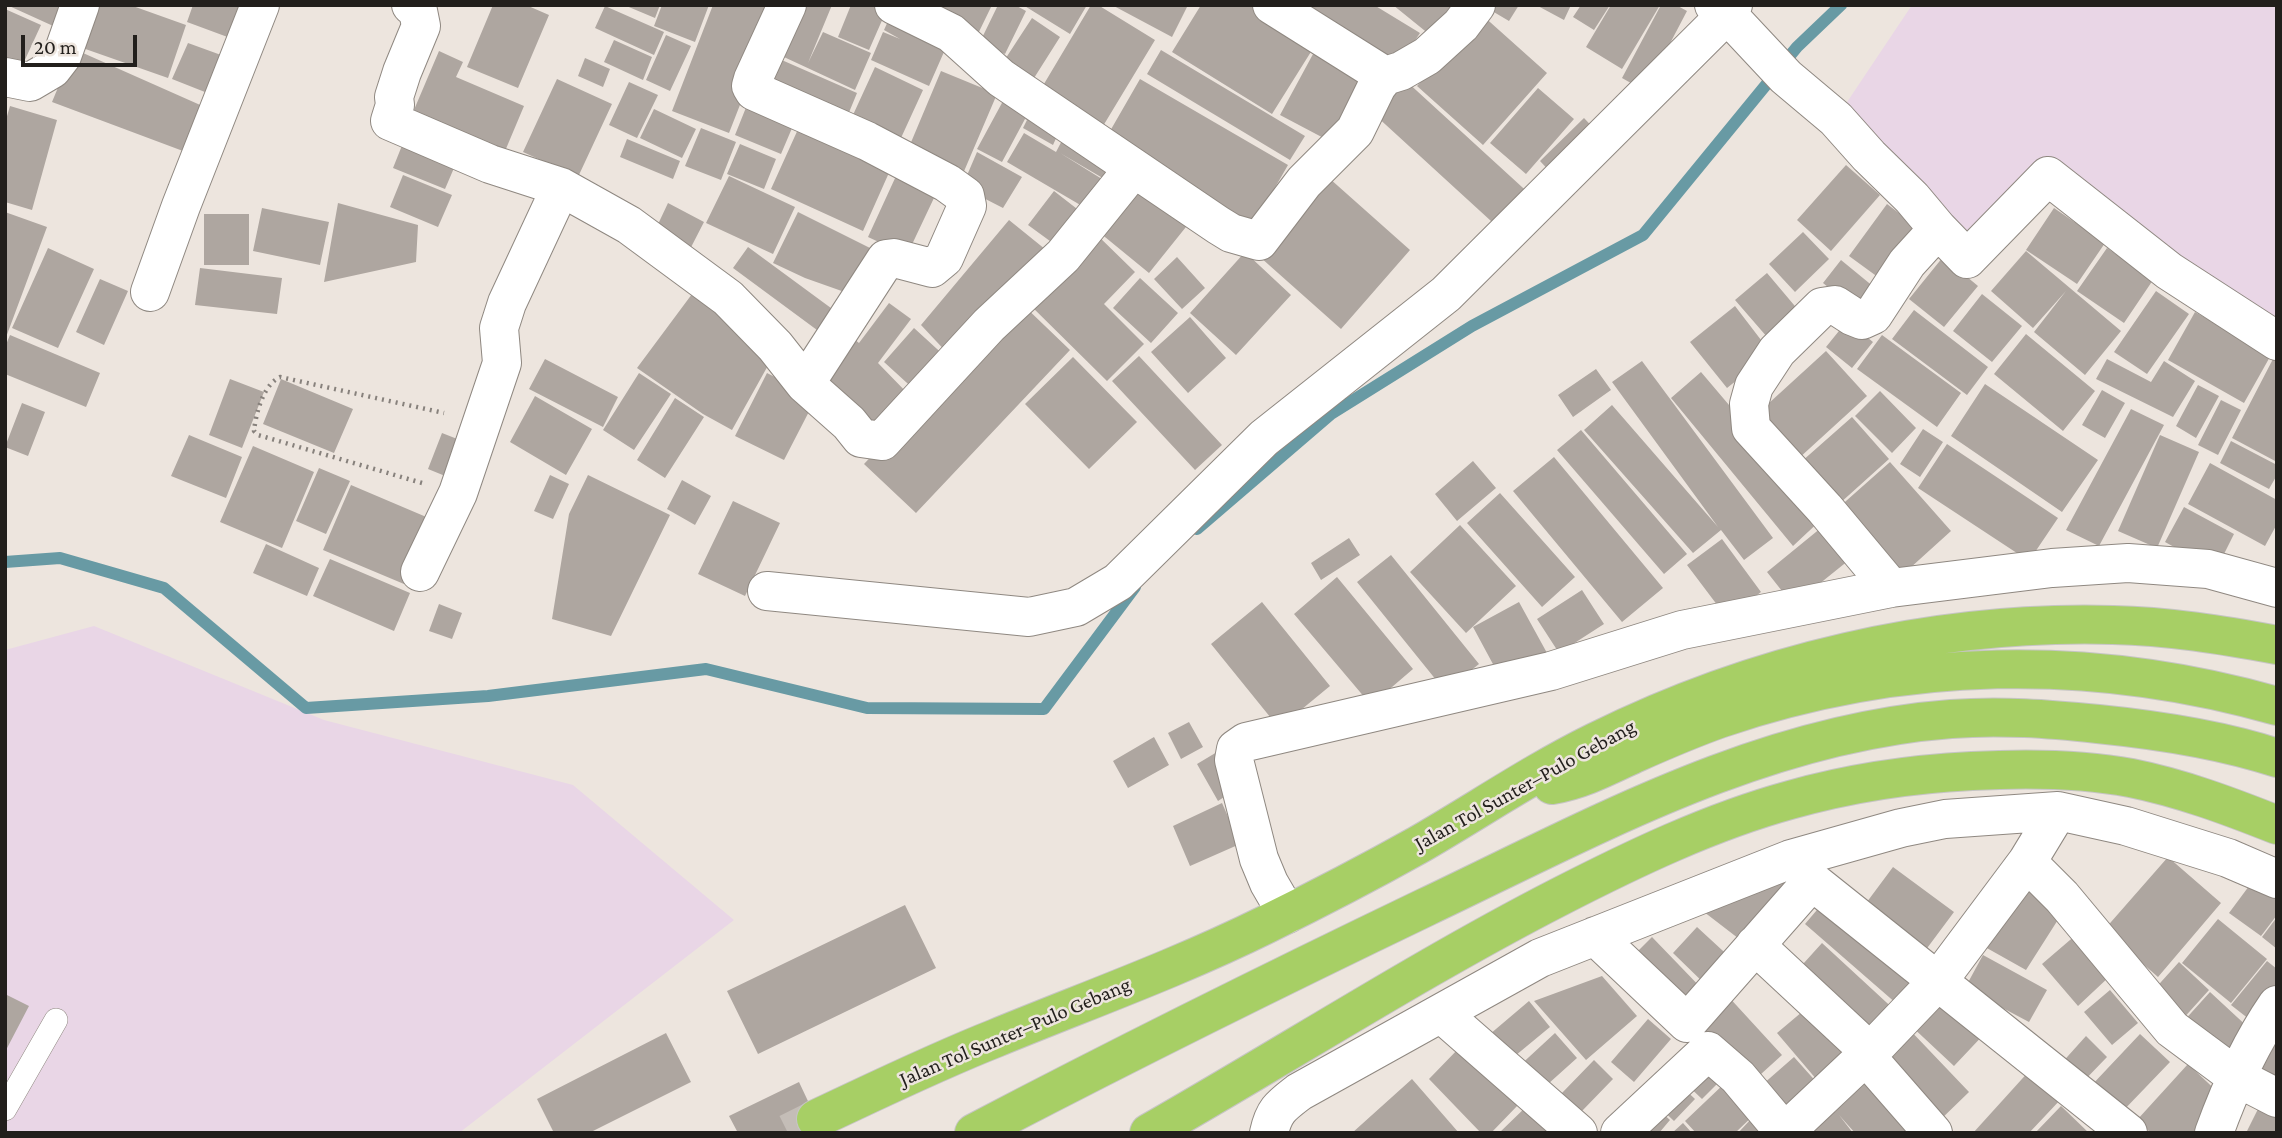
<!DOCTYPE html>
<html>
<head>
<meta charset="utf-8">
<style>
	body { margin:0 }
	#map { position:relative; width:2282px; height:1138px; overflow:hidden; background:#ede5de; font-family:"Crimson Pro",serif }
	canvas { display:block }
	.frame { position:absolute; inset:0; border:7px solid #221f1c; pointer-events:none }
	.scale { position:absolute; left:21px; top:35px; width:116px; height:32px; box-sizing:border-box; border:4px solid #221f1c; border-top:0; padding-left:9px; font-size:21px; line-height:24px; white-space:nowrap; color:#221f1c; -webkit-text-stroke:5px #ede5de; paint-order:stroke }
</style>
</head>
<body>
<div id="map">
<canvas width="2282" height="1138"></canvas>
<div class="frame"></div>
<div class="scale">20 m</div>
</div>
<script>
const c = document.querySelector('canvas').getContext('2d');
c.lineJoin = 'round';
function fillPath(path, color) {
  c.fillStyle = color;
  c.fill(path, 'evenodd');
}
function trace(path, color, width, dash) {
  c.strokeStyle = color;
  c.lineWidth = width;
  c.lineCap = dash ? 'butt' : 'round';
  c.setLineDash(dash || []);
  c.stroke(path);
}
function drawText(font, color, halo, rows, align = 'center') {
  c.font = font + ' "Crimson Pro",serif';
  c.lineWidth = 5;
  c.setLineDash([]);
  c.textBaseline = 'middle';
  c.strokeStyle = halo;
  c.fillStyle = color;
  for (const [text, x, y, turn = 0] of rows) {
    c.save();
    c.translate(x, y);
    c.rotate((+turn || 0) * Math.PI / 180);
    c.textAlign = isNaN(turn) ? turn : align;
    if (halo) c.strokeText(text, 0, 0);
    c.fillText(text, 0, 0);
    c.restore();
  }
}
fillPath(new Path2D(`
	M1912,5H2277V334L2059,176L1983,265L1831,126Z
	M94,626L324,720L573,785L734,920L459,1133H5V650Z`), '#e9d6e6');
trace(new Path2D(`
	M1197,529L1331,414L1472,326L1643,235L1797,47L1841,5
	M5,562L60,558L164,588L306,708L488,696L706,669L867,708L1044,709L1135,587`), '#689aa4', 12);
fillPath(new Path2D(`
	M7,5H73L62,30Z
	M88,5H130L186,25L168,78L74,45Z
	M193,5H254L241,42L187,22Z
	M493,5H526L549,15L518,88L467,67Z
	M624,5H660L655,18Z
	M662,5H709L695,42L654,26Z
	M713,5H779L729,133L672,111Z
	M790,5H832L808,63L823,32L871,53L855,90L771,51Z
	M851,5H878L887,9L869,50L838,37Z
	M902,5H992L975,40Z
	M998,5H1015L1026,11L1005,54L980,42Z
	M1023,5H1087L1070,34Z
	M1091,5H1098L1155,40L1097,136L1035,99Z
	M1112,5H1188L1172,37Z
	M1201,5H1266L1319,39L1272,114L1172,52Z
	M1280,5H1374L1420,33L1394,72Z
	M1393,5H1462L1435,39Z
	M1488,5H1519L1509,21L1487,8Z
	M1536,5H1571L1564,20Z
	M1581,5H1610L1594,30L1573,17Z
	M1611,5H1660L1622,69L1586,47Z
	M1661,5H1676L1687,11L1645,91L1622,78Z
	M605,6L664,32L654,55L595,28Z
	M5,9L41,25L17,77L5,71Z
	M893,10L951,36L929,86L871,60L883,32L900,39L884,30Z
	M1481,14L1547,73L1483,145L1417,86Z
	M1032,18L1060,37L1029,86L1000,67Z
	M666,35L691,46L670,91L646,80Z
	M614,40L652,57L643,80L604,62Z
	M188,43L232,59L215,96L172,79Z
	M1319,43L1372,72L1333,143L1280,115Z
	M74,49L207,108L191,154L52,102Z
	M1161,50L1305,136L1290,160L1147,74Z
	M439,51L463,62L456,77L524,106L500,163L408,124Z
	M768,54L857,93L843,127L753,87Z
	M585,58L610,69L603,87L578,76Z
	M875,67L923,90L895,151L847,128Z
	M941,71L997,94L959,183L904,159Z
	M557,79L612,104L578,177L523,152Z
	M1140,79L1288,165L1250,231L1102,145Z
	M1405,80L1534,198L1503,232L1374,114Z
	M629,82L658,95L637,138L609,125Z
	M1538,88L1574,119L1526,174L1490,143Z
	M1009,90L1063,123L1053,145L1023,128L1027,120L1025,119L1002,162L977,149Z
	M751,95L798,114L781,154L735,135Z
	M10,106L57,120L32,210L5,202V123Z
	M654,109L696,129L682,158L640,138Z
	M804,116L896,157L863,231L771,189Z
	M1584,118L1599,134L1554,176L1540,161Z
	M701,128L736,142L721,180L685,166Z
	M1067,131L1130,167L1118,187L1060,153L1110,184L1094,213L1007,162L1024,133L1056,152Z
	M407,133L460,154L445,189L393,168Z
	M627,139L680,161L673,179L620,157Z
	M740,144L776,159L764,189L727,174Z
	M977,152L1022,177L1003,208L962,187Z
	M902,163L942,181L907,255L868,237Z
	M1846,165L1880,195L1831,251L1797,220Z
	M1138,174L1198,212L1149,273L1094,228Z
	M403,175L452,195L438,227L390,207Z
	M729,176L795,207L773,254L706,223Z
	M1329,178L1410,250L1341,329L1260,257Z
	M1054,191L1090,219L1065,252L1028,225Z
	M338,203L418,225L416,262L324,282Z
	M668,203L704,222L686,257L652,237Z
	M1887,204L1924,232L1886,283L1849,256Z
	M262,208L329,222L320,265L253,251Z
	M2054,208L2105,243L2077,284L2026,250Z
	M5,212L47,227L5,340Z
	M798,212L874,250L853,295L805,278L773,263Z
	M204,214H249V265H204Z
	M1009,220L1056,258L951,357L921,325Z
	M1092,230L1135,272L1104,304L1144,344L1107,381L1025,300Z
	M1803,232L1829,259L1795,292L1769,264Z
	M748,247L835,311L817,330L733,268Z
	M48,248L94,269L58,348L12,328Z
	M2107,248L2153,280L2124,323L2077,291Z
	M2026,251L2121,331L2085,375L2034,332L2066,291L2033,328L1991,291Z
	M1245,252L1291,295L1236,355L1190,313Z
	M1177,257L1205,288L1182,309L1154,279Z
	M1943,257L1978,286L1944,327L1909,299Z
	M1841,260L1880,292L1861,314L1823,283Z
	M200,268L282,278L277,314L195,305Z
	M1767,273L1805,318L1774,345L1735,300Z
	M1140,278L1178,313L1151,343L1113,308Z
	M100,279L128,291L104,345L76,332Z
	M695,290L775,353L732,430L703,414L637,368Z
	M2156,291L2189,314L2147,374L2114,352Z
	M1982,294L2022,326L1992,362L1953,331Z
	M1019,301L1070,350L916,513L864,464Z
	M889,303L911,319L878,363L911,397L873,433L810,381L854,339L859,343Z
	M1735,306L1771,353L1727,388L1690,342Z
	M1914,310L1988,367L1967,395L1892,339Z
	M2195,312L2271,355L2244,403L2168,360Z
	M1190,317L1226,358L1188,393L1151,352Z
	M1847,321L1873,342L1852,368L1826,347Z
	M914,328L948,359L918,393L884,362Z
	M2026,334L2095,391L2063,431L1994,374Z
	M10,335L100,373L86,407L5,374V347Z
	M1882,335L1961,393L1937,427L1857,369Z
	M1826,351L1867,396L1798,459L1757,414Z
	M1139,356L1222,445L1195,470L1112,381Z
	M1073,357L1137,422L1089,469L1025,404Z
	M545,359L618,397L603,427L529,389Z
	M2107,359L2151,382L2164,361L2195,381L2173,417L2096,379Z
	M2273,359L2277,361V462L2232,438Z
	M1642,361L1773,538L1744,560L1721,530L1693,553L1584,430L1612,405L1718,527L1612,382Z
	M1596,369L1611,390L1573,417L1558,395Z
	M1701,372L1824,517L1793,546L1671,398Z
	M639,373L671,394L634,450L603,430Z
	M767,373L816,398L784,460L735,436Z
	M230,379L264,392L242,448L209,435Z
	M281,379L353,409L334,453L263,424Z
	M1985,384L2098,460L2062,512L1951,436Z
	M2198,385L2219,396L2196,438L2176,426Z
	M2102,390L2125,403L2105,438L2082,425Z
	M1880,391L1916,428L1892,453L1855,416Z
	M535,396L592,429L566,475L510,442Z
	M675,398L704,417L665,478L637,460Z
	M2221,400L2241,410L2218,455L2198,445Z
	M22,403L45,412L28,456L5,447Z
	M2131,409L2164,425L2099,546L2066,530Z
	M1852,417L1889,459L1839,504L1801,462Z
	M1923,429L1943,442L1920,477L1900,464Z
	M1581,430L1687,554L1664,574L1557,450Z
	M442,433L470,444L455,480L428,469Z
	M189,435L242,457L226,498L171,476Z
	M2160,435L2199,452L2157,548L2118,531Z
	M2231,441L2277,465V475L2269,489L2220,463Z
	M1947,444L2058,518L2029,561L1918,488Z
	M253,446L314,472L282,548L220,522Z
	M1554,457L1663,588L1622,622L1513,491Z
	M1473,461L1496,488L1457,521L1435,494Z
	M1890,462L1951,531L1899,578L1837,509Z
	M2210,463L2277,500V524L2265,546L2188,504Z
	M319,468L350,481L326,534L296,521Z
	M550,475L569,484L553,519L534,511Z
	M588,475L670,515L611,636L552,619L569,514Z
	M682,480L711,496L695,525L667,509Z
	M351,485L431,519L404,584L323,550Z
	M1500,493L1575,577L1542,607L1467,523Z
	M733,501L780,523L745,596L698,574Z
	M2184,507L2234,534L2216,570L2165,542Z
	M1827,523L1854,556L1793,605L1767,572Z
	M1460,525L1516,586L1466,633L1410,572Z
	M1349,538L1360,555L1321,580L1311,563Z
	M1722,539L1761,592L1727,618L1687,565Z
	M266,544L319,568L307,596L253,573Z
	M1391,555L1479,664L1445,691L1357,582Z
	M330,559L410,593L394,631L313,596Z
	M1337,577L1413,669L1371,705L1294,614Z
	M1582,590L1604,624L1559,653L1537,619Z
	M1262,602L1330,686L1279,728L1211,644Z
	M1519,602L1547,653L1501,679L1473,627Z
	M439,604L462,613L452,639L429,631Z
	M1189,722L1203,747L1181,759L1168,733Z
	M1154,737L1169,765L1128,788L1113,761Z
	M1217,752L1238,788L1218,801L1197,764Z
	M1222,803L1240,844L1190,866L1173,826Z
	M2168,857L2221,903L2158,977L2104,930Z
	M1782,864L1805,884L1747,945L1695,905Z
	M1893,867L1954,912L1919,959L1858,914Z
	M2255,878L2277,894V915L2261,936L2229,913Z
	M2030,884L2061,915L2026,970L1985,947Z
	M1828,897L1929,984L1905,1011L1805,924Z
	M905,905L936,968L758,1054L727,991Z
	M2277,917V949L2262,937Z
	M2218,919L2267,959L2231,1003L2182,963Z
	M1697,927L1735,962L1710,989L1673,953Z
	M2077,934L2110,976L2078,1006L2042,964Z
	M1652,937L1706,993L1683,1015L1629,960Z
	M1822,943L1899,1014L1875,1039L1794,974Z
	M1983,955L2047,990L2029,1022L1965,988Z
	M2267,961L2277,969V996L2254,1023L2231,1005Z
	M2179,962L2209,990L2181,1021L2152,992Z
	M1602,976L1637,1016L1586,1060L1534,1001Z
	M2110,990L2138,1023L2112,1045L2084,1012Z
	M2210,992L2251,1030L2223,1061L2182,1023Z
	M1936,993L1988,1030L1954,1066L1908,1023Z
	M5,994L29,1006L5,1052Z
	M1726,994L1782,1055L1750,1084L1694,1024Z
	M1529,1001L1550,1027L1504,1065L1483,1040Z
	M1815,1001L1854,1048L1817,1080L1777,1033Z
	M1648,1019L1671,1039L1634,1082L1611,1062Z
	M1907,1027L1969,1092L1935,1125L1873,1060Z
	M666,1033L691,1082L589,1133H554L537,1099Z
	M1555,1033L1577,1058L1538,1093L1516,1069Z
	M2140,1034L2170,1062L2120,1114L2090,1087Z
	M2277,1034V1093L2253,1081Z
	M2086,1036L2107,1057L2079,1086L2059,1066Z
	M1461,1046L1519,1104L1491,1133H1481L1429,1079Z
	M1794,1057L1819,1085L1778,1121L1754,1092Z
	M1594,1060L1613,1079L1581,1112L1561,1094Z
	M1700,1062L1720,1081L1702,1099L1682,1080Z
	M2188,1064L2224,1098L2192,1133H2151L2137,1120Z
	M2031,1069L2062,1098L2029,1133H1973Z
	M1412,1079L1459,1133H1352Z
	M1868,1081L1916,1133H1855L1839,1115L1853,1133H1788L1823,1098L1835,1112Z
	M799,1082L823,1133H738L729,1116Z
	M1726,1082L1756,1113L1735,1133H1696L1685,1121Z
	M1678,1083L1695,1099L1674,1121L1657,1105Z
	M2263,1099L2277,1106V1133H2246Z
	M1529,1104L1557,1133H1499Z
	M1652,1104L1670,1120L1659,1133H1628Z
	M2061,1106L2089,1133H2035Z
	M1751,1119L1766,1133H1738Z
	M1683,1123L1692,1133H1672Z`), '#aea6a0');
trace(new Path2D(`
	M788,1133L816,1119`), '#c4bdb7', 38, [38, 19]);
const lane = new Path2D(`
	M5,1109L56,1020`);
const street = new Path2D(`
	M411,5L418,11L421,26L402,72L394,97L395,105L390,121L490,164L561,187L629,225L728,298L775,346L805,384L849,423L861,438L882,441L989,325L1063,256L1134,168
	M787,5L753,79L751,86L754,91L867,141L947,183L965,196L967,206L944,258L932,268L894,258L886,259L805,384
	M894,5L951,33L1001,78L1218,225L1231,233L1259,241L1304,182L1355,131L1377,86L1385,76L1401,71L1427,56L1461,25L1476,5
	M1272,5L1385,76
	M1714,5L1727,14L1786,77L1836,119L1869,156L1912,198L1938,229
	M5,77L30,82L52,69L62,56L80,5
	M150,292L181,206L260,5
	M420,572L458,493L502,363L499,328L507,303L561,187
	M1891,588L1825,509L1751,428L1749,404L1754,386L1777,351L1822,307L1835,305L1852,316L1862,320L1873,315L1907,263L1938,229L1967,259L2048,176L2169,271L2277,341
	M767,591L1029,617L1076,607L1118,582L1264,438L1446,294L1727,14L1733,5
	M1791,859L1812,881L2128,1133
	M2027,862L2062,897L2172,1029L2238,1078L2277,1098
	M1287,914L1269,883L1259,859L1234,760L1236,749L1246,742L1551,671L1682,630L1891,588L2052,568L2128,563L2208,569L2277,588
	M1595,936L1687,1023L1812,881
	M1755,945L1870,1052L1871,1062L1933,1133
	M1442,1014L1578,1133
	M1785,1132L1870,1052L1938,981L2027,862L2058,811
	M1269,1133C1274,1110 1281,1106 1299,1092L1540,958L1791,859L1901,828L1945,819L2058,811L2126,826L2228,858L2277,879
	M1620,1133L1708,1051L1738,1077L1785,1133
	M2214,1133C2230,1089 2250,1044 2277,1005`);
const highway = new Path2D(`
	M1552,785C1582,780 1608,766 1636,753C1663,741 1691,729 1719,719C1902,657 2091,653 2277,706
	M816,1119C876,1091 935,1062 996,1038C1086,1001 1178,968 1265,925C1316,900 1368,873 1418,845C1477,811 1534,772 1595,742C1754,663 1935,620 2113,625C2168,626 2223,635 2277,645
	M974,1133C1123,1055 1274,980 1426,907C1594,827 1762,733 1951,719C2001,715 2049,719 2098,724C2158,730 2219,739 2277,758
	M1149,1133C1286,1055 1419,969 1559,897C1633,859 1710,822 1790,800C1850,783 1910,774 1972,771C2025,768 2078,768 2131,778C2181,788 2229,806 2277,825`);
trace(lane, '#8f8881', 24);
trace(street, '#8f8881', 40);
trace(highway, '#c6c5c4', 40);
trace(new Path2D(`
	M422,483L258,435L254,431C256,413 263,385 280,377L444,413`), '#87817c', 4.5, [2, 5]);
trace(lane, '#fff', 23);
trace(street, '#fff', 38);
trace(highway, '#a7cf65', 38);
drawText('21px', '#221f1c', '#ede5de', [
	["Jalan Tol Sunter–Pulo Gebang",1525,785,-29],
	["Jalan Tol Sunter–Pulo Gebang",1015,1032,-23]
]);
</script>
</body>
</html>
